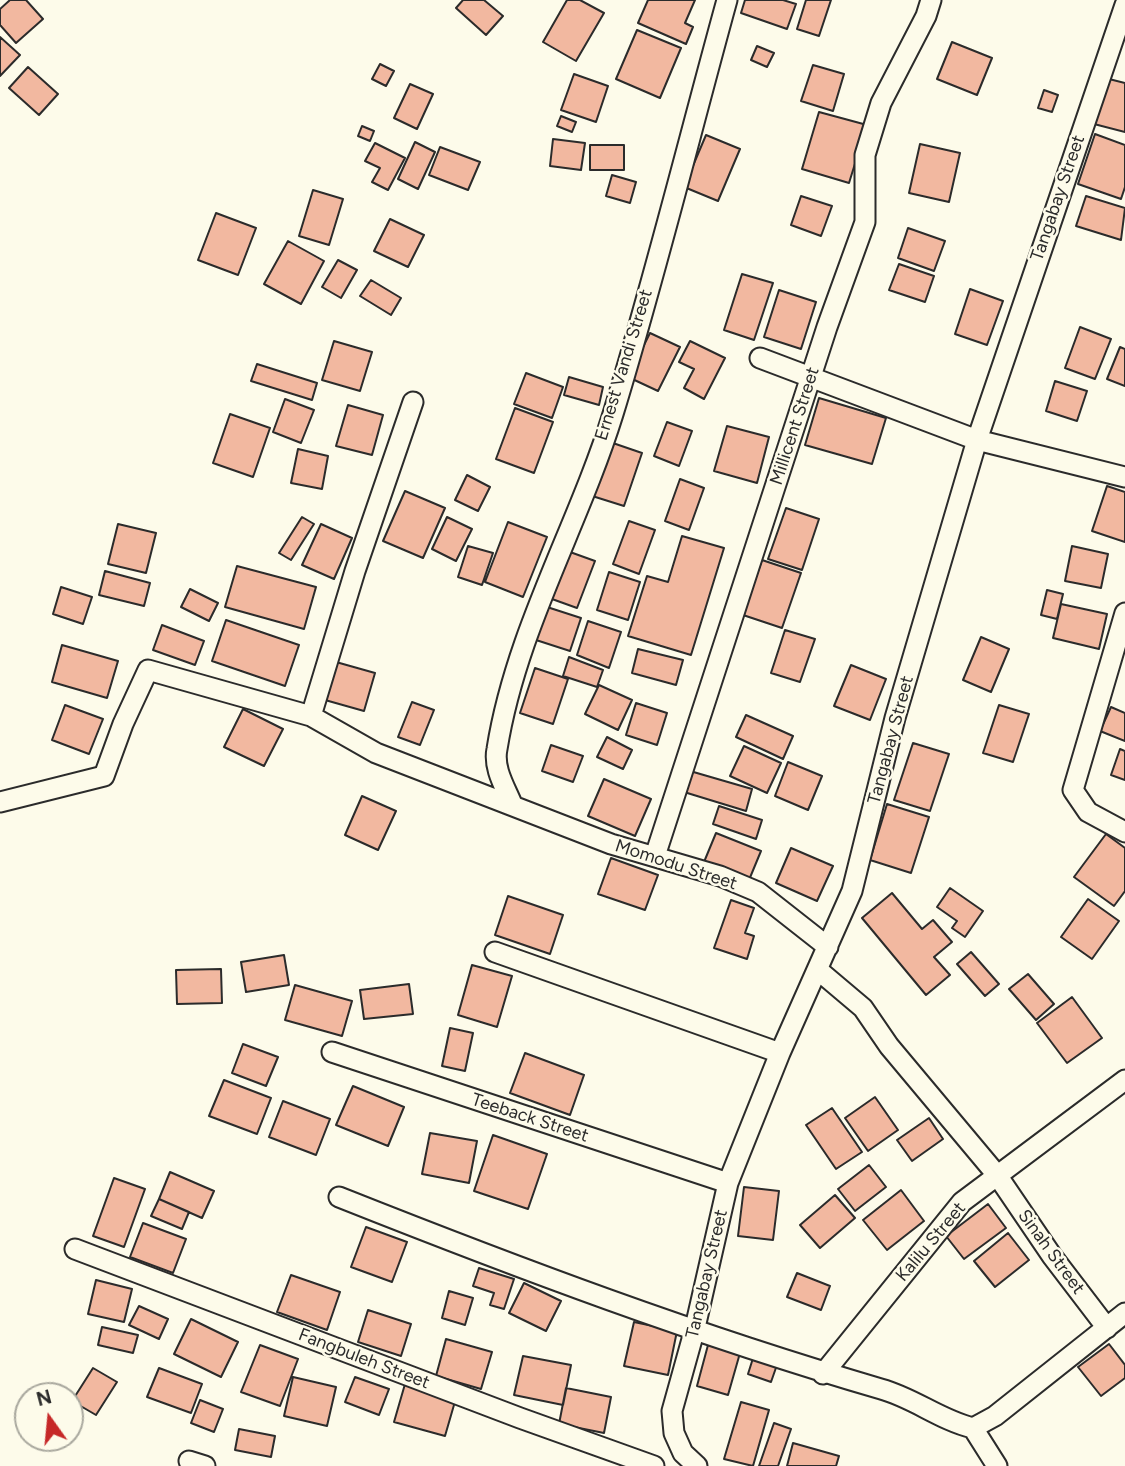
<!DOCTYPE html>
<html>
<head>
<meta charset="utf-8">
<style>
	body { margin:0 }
	#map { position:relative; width:1125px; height:1466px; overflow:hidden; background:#fdfbea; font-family:Figtree,sans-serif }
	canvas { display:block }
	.north { position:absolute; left:14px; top:1382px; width:70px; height:70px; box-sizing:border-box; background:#fdfbea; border:2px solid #a9a89e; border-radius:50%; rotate:345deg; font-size:19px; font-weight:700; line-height:28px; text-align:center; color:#2b2b2b }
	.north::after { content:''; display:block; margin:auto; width:24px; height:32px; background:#c62828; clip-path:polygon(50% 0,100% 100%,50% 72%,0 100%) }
</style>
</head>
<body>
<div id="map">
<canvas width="1125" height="1466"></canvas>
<div class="north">N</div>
</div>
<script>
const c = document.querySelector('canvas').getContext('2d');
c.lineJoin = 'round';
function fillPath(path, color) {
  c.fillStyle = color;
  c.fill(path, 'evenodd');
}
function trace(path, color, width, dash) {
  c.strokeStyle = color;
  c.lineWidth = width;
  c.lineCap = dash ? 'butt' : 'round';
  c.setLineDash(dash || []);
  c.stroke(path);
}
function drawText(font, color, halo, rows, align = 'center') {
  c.font = font + ' Figtree,sans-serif';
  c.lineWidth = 5;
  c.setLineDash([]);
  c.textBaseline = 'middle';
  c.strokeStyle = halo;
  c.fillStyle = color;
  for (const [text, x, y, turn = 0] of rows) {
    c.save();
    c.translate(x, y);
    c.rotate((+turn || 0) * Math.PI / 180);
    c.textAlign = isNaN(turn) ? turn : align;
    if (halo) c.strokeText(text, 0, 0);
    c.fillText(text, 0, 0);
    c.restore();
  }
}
const building = new Path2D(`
	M10,0H26L43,19L16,43L0,25V9Z
	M463,0H484L503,16L486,35L456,8Z
	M567,0H580L604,13L576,61L543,42Z
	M648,0H695L685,23L693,27L686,44L638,23Z
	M745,0H783L796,4L787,29L741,13Z
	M806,0H831L819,36L797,29Z
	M637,30L681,48L660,98L616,79Z
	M0,37L20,55L0,76Z
	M952,42L992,58L977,95L937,79Z
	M757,46L774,53L767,67L751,60Z
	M380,64L394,71L386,86L372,79Z
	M813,65L844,74L833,111L801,101Z
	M28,67L58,94L39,115L9,88Z
	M574,74L608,86L596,122L561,110Z
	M1105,78L1125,83V132L1094,124Z
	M410,84L433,94L417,129L394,118Z
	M1044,90L1058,95L1052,112L1038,108Z
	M819,112L867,125L849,183L802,169Z
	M561,116L576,122L572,132L557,126Z
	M362,126L374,131L370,141L358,136Z
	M1095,134L1125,145V187L1121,199L1078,184Z
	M706,135L740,149L718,201L684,187Z
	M553,139L585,143L581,170L550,166Z
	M415,142L435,152L418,189L398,179Z
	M375,143L405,158L388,190L372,182L380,168L365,161Z
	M920,144L960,153L949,202L909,193Z
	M590,145H624V170H590Z
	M440,147L480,162L468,190L429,175Z
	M612,175L636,182L630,203L606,196Z
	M313,190L343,199L329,245L299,236Z
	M801,196L832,206L821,236L791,225Z
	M1086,196L1125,208L1121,240L1076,226Z
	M216,213L256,228L238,275L198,260Z
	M390,219L424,235L408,267L374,251Z
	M908,228L945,241L934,271L898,258Z
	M288,241L324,261L301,304L264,284Z
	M338,260L357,270L341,298L322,287Z
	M899,264L934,276L925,302L889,290Z
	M742,274L773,283L754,340L724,330Z
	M371,280L401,298L391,315L360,296Z
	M970,289L1003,301L987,345L955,334Z
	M779,290L816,302L801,349L764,337Z
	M1080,327L1111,339L1095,379L1065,368Z
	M650,333L680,347L658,391L628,377Z
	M334,341L372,352L360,391L322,380Z
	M690,341L725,358L704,399L684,388L694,369L679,362Z
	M1120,347L1125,349V386L1107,379Z
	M257,364L317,383L312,400L251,381Z
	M526,373L563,387L552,418L514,404Z
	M569,377L603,387L599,405L564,395Z
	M1055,381L1087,391L1077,421L1046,411Z
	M819,398L886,418L872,464L805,445Z
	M285,399L314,410L301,443L273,432Z
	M348,405L383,415L372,455L336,446Z
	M515,408L553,422L534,473L496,459Z
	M230,414L270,428L253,477L213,463Z
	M667,422L692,431L679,466L654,456Z
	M727,426L769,437L757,483L714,471Z
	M607,441L642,453L624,506L589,495Z
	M298,449L328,456L322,489L291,483Z
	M467,475L490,487L478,511L455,500Z
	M680,479L704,488L689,530L665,521Z
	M1107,486L1125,492V542L1092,531Z
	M405,491L445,508L423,558L383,541Z
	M786,508L819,519L802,570L768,559Z
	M302,517L314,524L291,560L279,553Z
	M447,517L472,529L456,561L432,549Z
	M629,521L655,530L639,574L613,564Z
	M508,522L547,537L523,597L485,582Z
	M118,524L156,533L146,573L108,564Z
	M321,524L352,538L334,579L302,565Z
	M682,536L724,548L691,655L628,636L647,576L668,582Z
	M468,546L493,553L482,585L458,577Z
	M1072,546L1108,554L1101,588L1065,581Z
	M570,552L595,561L577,608L552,599Z
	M762,560L801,573L782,628L743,615Z
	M237,566L316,587L304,629L225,607Z
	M105,571L150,583L144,606L99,595Z
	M609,572L640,582L628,620L597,610Z
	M61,587L92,597L83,624L53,614Z
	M190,589L218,603L209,621L181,607Z
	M1047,590L1063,594L1057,619L1041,615Z
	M1061,604L1107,614L1099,649L1053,638Z
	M547,607L581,618L570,651L536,640Z
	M226,620L299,645L285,686L212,661Z
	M588,621L621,632L609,668L577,655Z
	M162,625L204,641L195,665L153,650Z
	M785,630L815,639L800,682L771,673Z
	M981,637L1009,649L991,692L963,680Z
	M62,645L118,661L107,698L52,682Z
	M638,649L683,660L676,685L632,673Z
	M569,657L603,670L597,687L563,676Z
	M336,662L375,673L364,711L325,700Z
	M851,665L886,679L870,720L834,706Z
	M535,668L568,679L553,724L520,713Z
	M599,685L632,700L618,730L585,714Z
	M412,702L434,710L420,745L398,737Z
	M636,703L667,713L657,745L626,735Z
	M65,705L103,719L89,754L52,740Z
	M999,705L1029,714L1013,762L983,753Z
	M1111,707L1125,713V741L1100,731Z
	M243,709L283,729L264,766L224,747Z
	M746,715L793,736L783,759L736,737Z
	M607,737L632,750L623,769L597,757Z
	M913,743L949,754L930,811L894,800Z
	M551,745L583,756L573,782L542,771Z
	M744,746L781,763L767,793L730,776Z
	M1120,749L1125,751V780L1111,775Z
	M788,762L822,776L808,810L775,796Z
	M690,771L752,789L746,811L684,792Z
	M604,779L651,799L635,836L588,816Z
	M362,796L396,811L378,850L345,835Z
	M887,804L929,817L911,873L870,860Z
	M719,806L762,820L756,839L713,824Z
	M716,833L761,851L749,880L704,862Z
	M1106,834L1125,848V891L1114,906L1074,877Z
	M791,848L833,866L817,901L776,883Z
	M611,858L658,875L645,910L598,894Z
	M950,888L983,911L965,937L952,928L957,921L937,907Z
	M892,893L922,929L933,920L952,942L934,957L950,975L926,995L862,918Z
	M508,896L563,915L550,954L495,935Z
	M1088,899L1119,921L1092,959L1061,937Z
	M731,900L754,908L745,933L754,936L747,959L714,948Z
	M971,952L999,984L985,996L957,964Z
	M284,955L289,985L246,992L241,962Z
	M472,965L512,976L497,1027L458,1015Z
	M221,969L222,1003L177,1004L176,970Z
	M1028,974L1054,1004L1036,1020L1009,989Z
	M409,984L413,1014L364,1019L360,990Z
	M295,985L352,1001L342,1036L285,1020Z
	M1072,997L1102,1038L1067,1063L1037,1023Z
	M450,1028L473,1033L465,1071L442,1066Z
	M243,1044L278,1057L266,1086L232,1073Z
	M525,1053L584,1075L570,1115L510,1093Z
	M224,1080L271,1098L257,1134L209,1116Z
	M353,1086L404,1107L388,1146L336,1125Z
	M875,1097L898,1130L868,1151L845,1118Z
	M283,1101L330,1119L316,1155L269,1137Z
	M832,1108L862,1152L836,1169L806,1125Z
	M929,1118L943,1139L912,1161L897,1140Z
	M430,1133L477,1141L469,1183L422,1174Z
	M493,1135L547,1154L528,1209L474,1191Z
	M869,1165L886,1187L855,1211L838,1189Z
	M170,1172L214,1191L202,1218L159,1199Z
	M114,1178L145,1189L124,1247L93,1236Z
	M744,1187L779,1191L773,1240L738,1236Z
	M901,1190L924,1221L887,1250L863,1220Z
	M835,1195L855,1218L820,1248L800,1225Z
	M159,1199L189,1212L182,1229L151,1216Z
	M988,1204L1006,1228L964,1259L946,1236Z
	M143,1223L186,1239L173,1273L130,1257Z
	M366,1227L407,1242L392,1282L351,1267Z
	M1008,1233L1029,1260L995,1287L974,1261Z
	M479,1268L514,1279L504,1309L490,1305L494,1293L473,1286Z
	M797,1273L830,1286L821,1310L787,1297Z
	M291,1275L340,1292L327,1330L277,1312Z
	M96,1280L132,1289L124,1322L88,1314Z
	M524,1283L561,1301L546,1331L509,1313Z
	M449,1291L473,1298L465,1325L442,1318Z
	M139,1306L168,1319L159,1339L129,1325Z
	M368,1310L411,1324L401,1356L358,1342Z
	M191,1319L238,1342L221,1377L174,1354Z
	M634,1322L677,1331L668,1375L624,1366Z
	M102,1327L138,1335L133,1353L98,1345Z
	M446,1339L492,1352L481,1389L436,1376Z
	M1109,1344L1125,1365V1378L1101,1396L1078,1367Z
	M260,1345L298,1359L280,1406L241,1392Z
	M708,1345L740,1353L728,1395L697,1386Z
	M754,1355L778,1362L771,1382L748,1374Z
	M523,1356L571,1365L563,1405L514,1395Z
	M93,1368L117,1382L96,1415L72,1401Z
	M159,1368L202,1384L191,1413L147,1397Z
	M293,1377L336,1387L327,1426L284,1416Z
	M355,1377L389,1389L379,1415L345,1402Z
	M405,1384L456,1398L445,1436L394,1422Z
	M566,1388L611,1397L604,1433L559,1424Z
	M200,1400L223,1409L214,1432L191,1423Z
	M741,1402L769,1410L753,1466L724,1459Z
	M774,1423L791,1429L778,1466H759Z
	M239,1429L275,1436L271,1457L235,1450Z
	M793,1443L839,1456L836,1466H787Z`);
fillPath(building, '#f2b8a0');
trace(building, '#2b2b2b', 2);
const street = new Path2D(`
	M760,358L977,440L1125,477
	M413,402L355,571L311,716L376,753L611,844L720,876L758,892L828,947
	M1125,613L1073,790L1088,812L1125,832
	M0,802L104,776L123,724L148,670L311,716
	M512,804C505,787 493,768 497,749C516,630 578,527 613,414C655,277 689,138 727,0
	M655,856L827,327L865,222V155L881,103L926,16L931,0
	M495,952L780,1053
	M818,970L863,1008L889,1046L997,1175L1052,1256L1107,1328
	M332,1052L728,1183
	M339,1197C518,1268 696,1335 881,1389C914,1398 940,1420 973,1428L995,1416L1125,1313
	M75,1249L520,1418L654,1466
	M823,1374L962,1202L1125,1080
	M973,1428L997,1466
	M189,1461L205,1466
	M697,1466L683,1453L674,1433L672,1411L694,1332L728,1183L780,1053L852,891L895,718L977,440L1125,5`);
trace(street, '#2b2b2b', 23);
trace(street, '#fdfbea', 19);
drawText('18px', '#2b2b2b', '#fdfbea', [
	["Tangabay Street",1058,198,-71],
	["Ernest Vandi Street",624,365,-73],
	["Millicent Street",795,426,-72],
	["Tangabay Street",891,740,-75],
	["Momodu Street",676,865,18],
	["Teeback Street",530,1118,18],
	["Kalilu Street",931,1242,-50],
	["Sinah Street",1051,1252,54],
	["Tangabay Street",707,1274,-77],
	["Fangbuleh Street",364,1359,21]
]);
</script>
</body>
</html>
